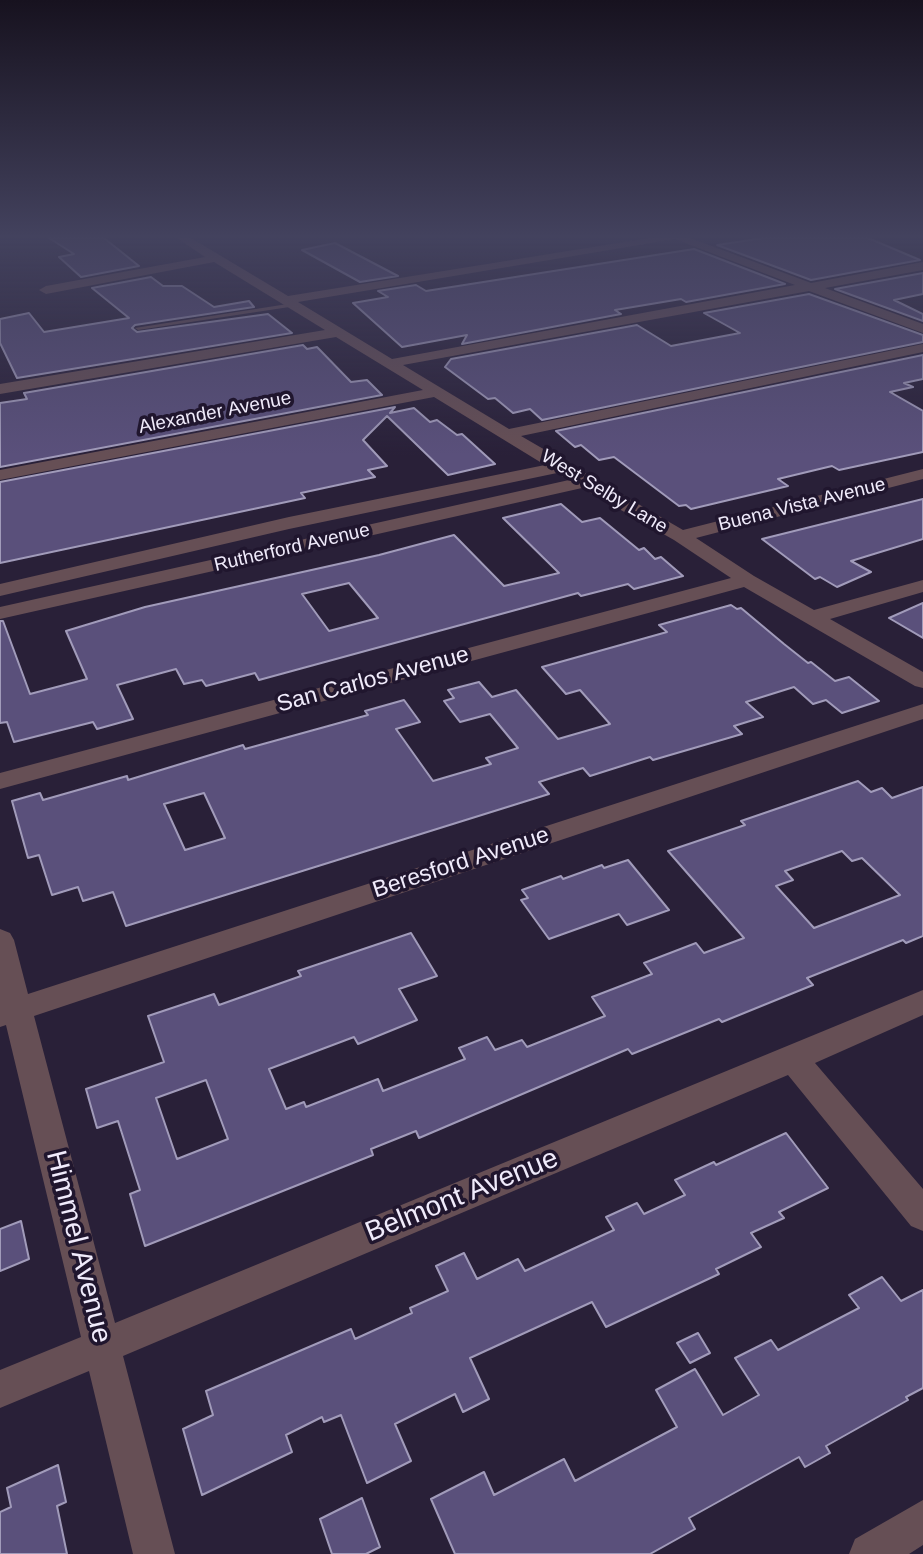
<!DOCTYPE html>
<html>
<head>
<meta charset="utf-8">
<style>
	body { margin:0 }
	canvas { display:block; background:#292038 }
</style>
</head>
<body>
<canvas width="923" height="1554"></canvas>
<script>
const c = document.querySelector('canvas').getContext('2d');
c.lineJoin = 'round';
function fillPath(path, color) {
  c.fillStyle = color;
  c.fill(path, 'evenodd');
}
function trace(path, color, width, dash) {
  c.strokeStyle = color;
  c.lineWidth = width;
  c.lineCap = dash ? 'butt' : 'round';
  c.setLineDash(dash || []);
  c.stroke(path);
}
function drawText(font, color, halo, rows, align = 'center') {
  c.font = font + ' Arial,sans-serif';
  c.lineWidth = 7;
  c.setLineDash([]);
  c.textBaseline = 'middle';
  c.strokeStyle = halo;
  c.fillStyle = color;
  for (const [text, x, y, turn = 0] of rows) {
    c.save();
    c.translate(x, y);
    c.rotate((+turn || 0) * Math.PI / 180);
    c.textAlign = isNaN(turn) ? turn : align;
    if (halo) c.strokeText(text, 0, 0);
    c.fillText(text, 0, 0);
    c.restore();
  }
}
const building = new Path2D(`
	M49,238H104L139,266L81,277L59,257L74,254Z
	M763,238H868L920,260L811,280L717,245Z
	M335,243L398,276L360,282L302,250Z
	M694,249L785,284L686,302L681,299L615,310L621,314L462,344L467,335L402,347L353,303L388,297L378,291L416,285L426,291Z
	M923,273V294L894,300L923,314V321L835,289Z
	M151,277L163,286H182L214,307L249,301L254,307L135,325L132,328L137,332L268,314L292,333L17,378L0,343V319L29,313L44,332L129,318L92,288Z
	M809,294L923,335V342L542,420L530,409L513,413L495,398L488,399L445,367L451,359L637,325L671,346L740,333L704,313Z
	M303,345L307,349L317,347L351,382L367,380L382,395L0,467V403L27,399L24,393Z
	M923,355V379L904,383L913,387L890,392L923,411V452L839,470L832,466L778,479L788,486L691,509L686,505L679,506L614,457L599,460L581,445L575,447L556,431Z
	M395,407L390,413L414,408L430,422L437,420L457,435L462,434L495,464L448,475L387,416L363,440L387,466L368,470L375,477L301,493L305,498L0,563V482Z
	M923,499V539L851,561L871,572L837,587L820,577L815,579L762,539Z
	M561,504L582,522L600,518L639,550L644,548L655,559L661,557L683,576L634,589L628,584L581,596L578,593L259,680L255,673L206,686L202,680L184,684L176,669L117,685L133,719L97,729L93,722L14,742L7,722L0,723V621H3L30,694L87,679L66,631L145,607L379,555L454,535L504,586L559,573L503,518ZM349,583L378,618L329,631L302,594Z
	M923,603V638L889,618Z
	M731,605L737,609L741,608L784,644L808,663L811,662L835,681L849,677L879,701L842,713L826,700L813,704L794,687L746,702L763,717L734,726L742,734L653,760L650,757L590,776L583,768L539,782L549,794L126,926L113,892L83,901L78,887L52,895L39,855L28,858L12,801L40,793L43,800L127,776L128,780L243,745L245,749L368,715L365,711L404,700L420,722L396,729L433,781L491,764L486,758L518,748L490,714L460,722L444,701L454,698L448,690L479,682L492,697L516,690L558,739L610,724L580,690L566,694L542,667L667,632L659,625ZM204,793L225,838L185,850L164,804Z
	M858,781L871,792L882,788L892,798L923,787V936L906,943L903,940L807,978L813,985L722,1022L719,1019L632,1054L628,1049L419,1138L416,1131L371,1149L373,1155L145,1246L130,1194L140,1190L118,1121L97,1128L86,1089L164,1062L148,1016L214,994L219,1005L301,976L298,971L411,933L437,976L399,989L417,1020L358,1044L354,1037L269,1069L286,1109L304,1102L306,1107L378,1079L383,1091L465,1059L459,1048L487,1037L495,1050L522,1040L527,1047L605,1016L592,997L652,974L644,963L696,943L704,953L744,938L668,851L745,825L741,821ZM842,851L852,861L862,858L900,895L814,928L776,886L793,880L785,871ZM206,1080L228,1139L177,1159L156,1098Z
	M628,860L669,910L627,925L619,914L549,939L521,900L528,898L522,890L561,876L563,879L602,865L604,868Z
	M786,1133L828,1188L779,1212L784,1218L751,1233L761,1247L716,1269L719,1274L606,1327L592,1302L470,1358L489,1399L463,1412L455,1394L395,1424L411,1461L367,1483L341,1415L324,1422L322,1417L286,1435L292,1452L202,1495L183,1429L213,1415L206,1391L351,1329L355,1339L412,1313L410,1308L448,1291L436,1266L464,1253L477,1279L518,1259L525,1271L614,1230L606,1217L637,1203L644,1214L685,1195L675,1180L714,1162L716,1165Z
	M21,1221L29,1259L0,1271V1229Z
	M882,1277L901,1301L923,1290V1388L906,1397L908,1400L826,1446L830,1453L805,1467L799,1457L689,1518L695,1529L650,1554H455L431,1499L484,1472L494,1495L564,1459L575,1481L677,1427L656,1390L695,1369L723,1415L759,1395L735,1358L771,1340L778,1350L859,1308L849,1295Z
	M698,1333L710,1353L690,1363L677,1343Z
	M58,1465L66,1502L57,1506L67,1554H0V1512L11,1507L7,1488Z
	M362,1498L380,1547L366,1554H332L320,1519Z`);
fillPath(building, '#5a507b');
trace(building, '#a19bba', 2);
fillPath(new Path2D(`
	M294,303L296,304V306L138,330L135,328Z`), '#664f55');
fillPath(new Path2D(`
	M177,238H191L288,296L649,238H690L811,283L923,262V270L825,288L923,324V333L809,291L403,365L509,429L923,344V352L521,436L683,530L923,469V479L696,538L754,576L814,610L923,580V592L830,619L923,672V688L915,686L744,587L0,789V773L731,578L674,540L582,488L0,619V607L569,480L557,473L289,529L0,596V584L289,517L545,465L434,397L0,480V470L423,390L336,337L0,394V384L325,330L214,262L46,294L39,290L46,286L205,257ZM675,239L795,285L392,359L298,302Z
	M923,704V719L34,1016L115,1323L923,990V1015L815,1063L923,1189V1231L911,1226L788,1075L123,1356L175,1554H133L89,1371L0,1408V1370L81,1337L6,1025L0,1027V929L10,933L14,940L28,994Z
	M923,1500V1545L909,1554H849L855,1539Z`), '#664f55');
const sky = c.createLinearGradient(0, 0, 0, 455);
sky.addColorStop(0, '#17121f');
sky.addColorStop(0.52, '#43425e');
sky.addColorStop(1, '#43425e00');
c.fillStyle = sky;
c.fillRect(0, 0, 923, 455);
drawText('19px', '#f0ebfb', '#20162e', [
	["Alexander Avenue",215,413,-11],
	["West Selby Lane",604,492,31],
	["Buena Vista Avenue",802,505,-14],
	["Rutherford Avenue",292,548,-13]
]);
drawText('23px', '#f0ebfb', '#20162e', [
	["San Carlos Avenue",373,680,-15],
	["Beresford Avenue",461,863,-18]
]);
drawText('28px', '#f0ebfb', '#20162e', [
	["Belmont Avenue",462,1196,-22],
	["Himmel Avenue",78,1247,76]
]);
</script>
</body>
</html>
